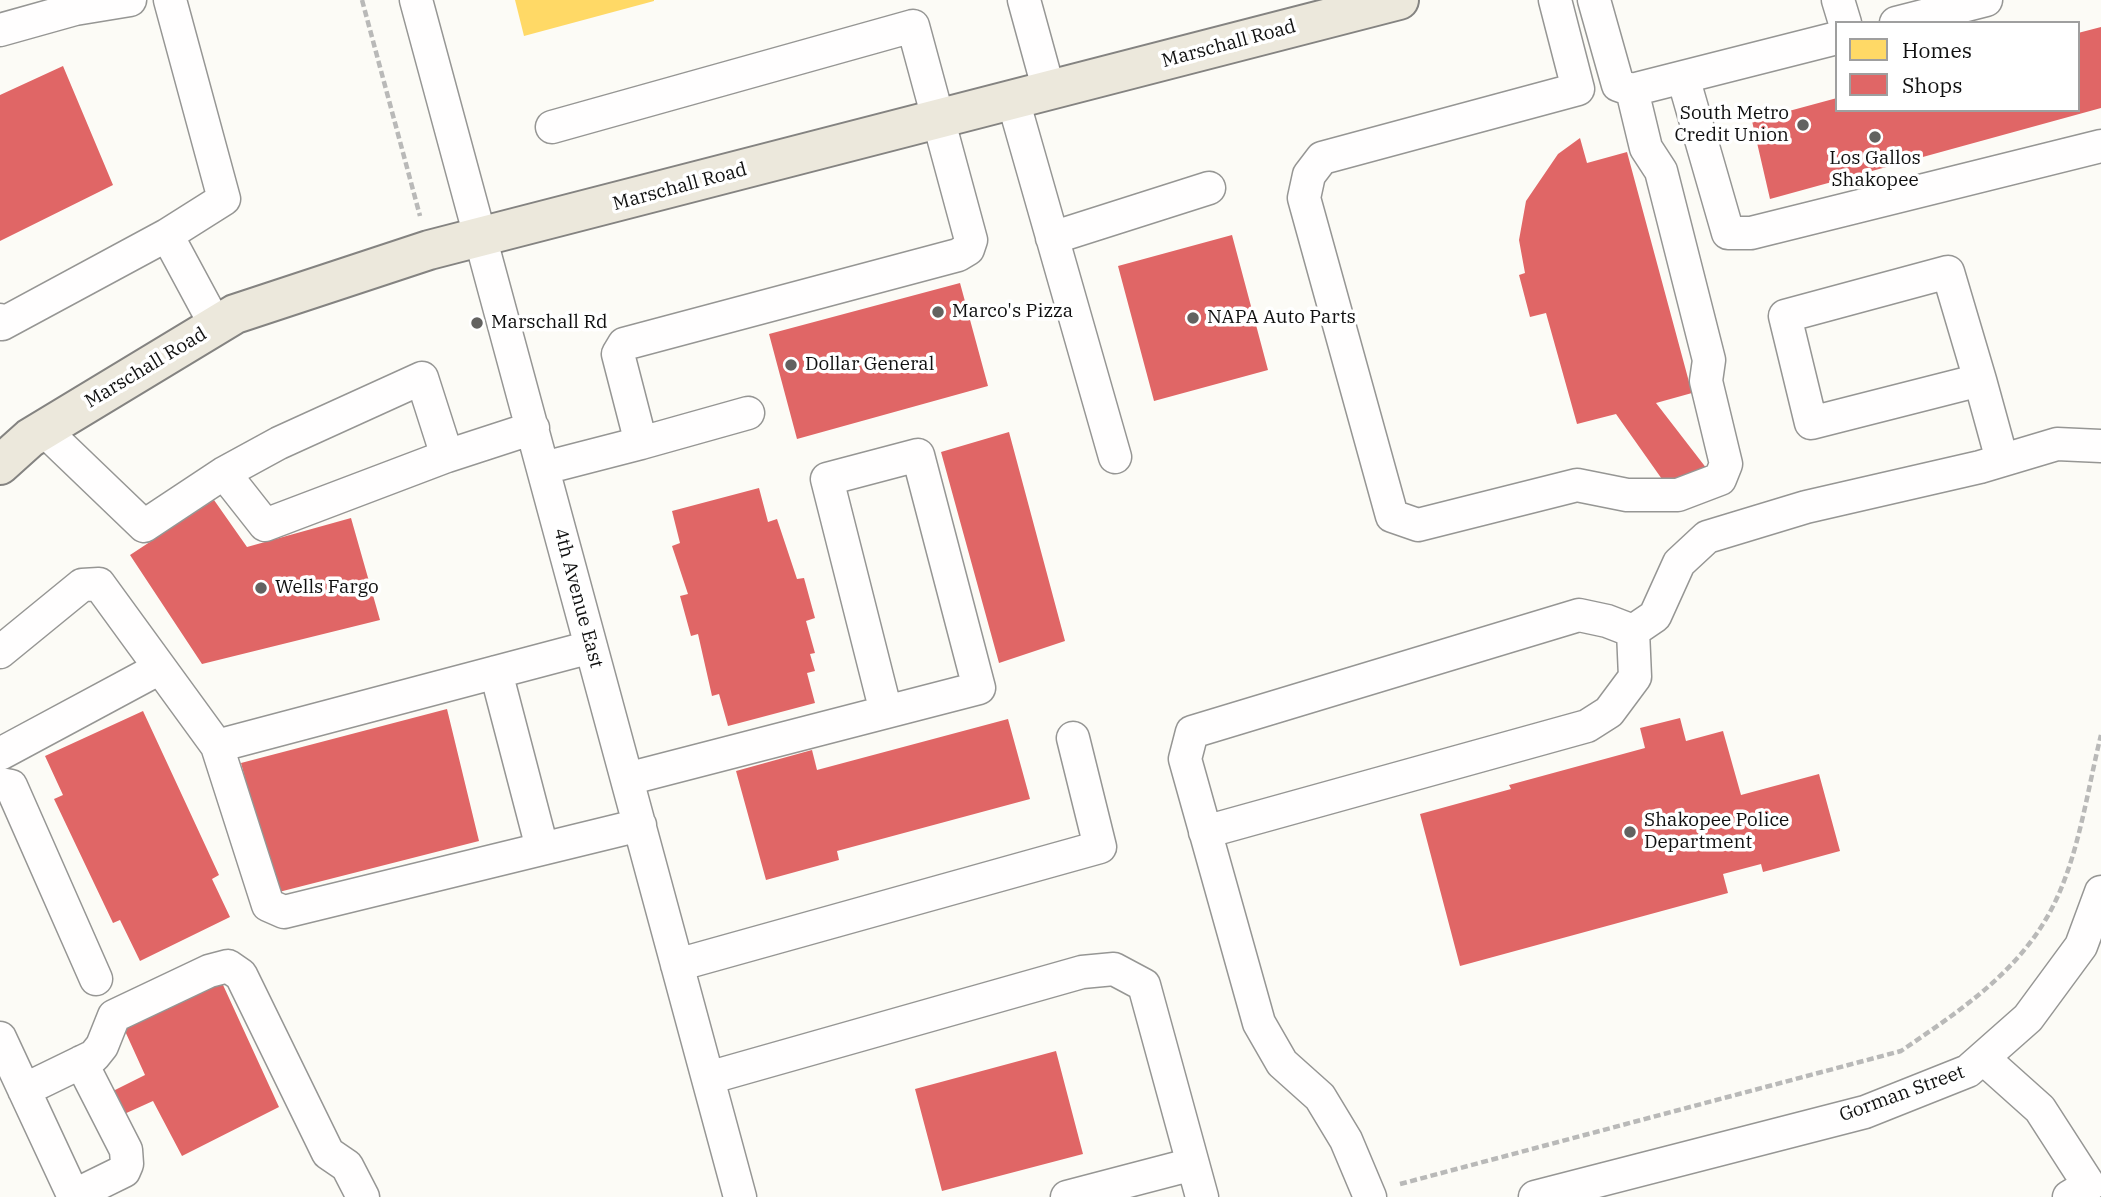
<!DOCTYPE html>
<html>
<head>
<meta charset="utf-8">
<style>
	body { margin:0 }
	#map { position:relative; width:2101px; height:1197px; overflow:hidden; background:#fcfbf6; font-family:"IBM Plex Serif",serif }
	canvas { display:block }
	.legend { position:absolute; left:1835px; top:21px; width:245px; height:91px; box-sizing:border-box; background:#fff; border:2px solid #9f9f9f; margin:0; padding:9px 12px; list-style:none; font-size:21px; color:#101010 }
	.legend li { display:flex; align-items:center; gap:14px; height:35px }
	.legend b { width:35px; border:2px solid #9f9f9f }
</style>
</head>
<body>
<div id="map">
<canvas width="2101" height="1197"></canvas>
<ul class="legend">
<li><b style="height:19px;background:#ffd966"></b>Homes</li>
<li><b style="height:19px;background:#e06666"></b>Shops</li>
</ul>
</div>
<script>
const c = document.querySelector('canvas').getContext('2d');
c.lineJoin = 'round';
function fillPath(path, color) {
  c.fillStyle = color;
  c.fill(path, 'evenodd');
}
function trace(path, color, width, dash) {
  c.strokeStyle = color;
  c.lineWidth = width;
  c.lineCap = dash ? 'butt' : 'round';
  c.setLineDash(dash || []);
  c.stroke(path);
}
function drawText(font, color, halo, rows, align = 'center') {
  c.font = font + ' "IBM Plex Serif",serif';
  c.lineWidth = 7;
  c.setLineDash([]);
  c.textBaseline = 'middle';
  c.strokeStyle = halo;
  c.fillStyle = color;
  for (const [text, x, y, turn = 0] of rows) {
    c.save();
    c.translate(x, y);
    c.rotate((+turn || 0) * Math.PI / 180);
    c.textAlign = isNaN(turn) ? turn : align;
    if (halo) c.strokeText(text, 0, 0);
    c.fillText(text, 0, 0);
    c.restore();
  }
}
fillPath(new Path2D(`
	M515,0H654V1L524,36Z`), '#ffd966');
fillPath(new Path2D(`
	M2101,27V108L1770,199L1752,121L1837,98V110H2078V33Z
	M63,66L113,185L0,241V95Z
	M1580,138L1587,163L1627,152L1692,393L1656,403L1707,469L1664,482L1616,414L1577,424L1546,313L1530,317L1519,275L1525,273L1519,240L1526,201L1558,154Z
	M1232,235L1268,370L1154,401L1118,266Z
	M960,283L988,386L797,439L769,334Z
	M1009,432L1065,641L999,663L941,452Z
	M759,488L768,522L777,519L797,579L804,578L815,618L806,621L815,653L810,654L815,671L807,673L815,703L728,726L719,694L712,696L698,634L691,636L680,596L688,594L672,546L680,543L672,511Z
	M214,500L247,547L351,518L380,620L202,664L130,555Z
	M447,709L479,841L275,893L241,763Z
	M143,711L219,875L212,879L230,917L140,961L120,920L113,923L54,799L63,795L45,756Z
	M1680,718L1686,741L1723,731L1741,795L1819,774L1840,851L1763,872L1761,864L1723,874L1728,893L1460,966L1420,814L1511,789L1509,785L1645,748L1640,728Z
	M1008,719L1030,799L837,851L839,860L766,880L736,771L812,750L817,770Z
	M218,974L279,1107L182,1156L153,1101L122,1115L111,1092L145,1075L120,1020Z
	M1056,1051L1083,1154L942,1191L915,1089Z`), '#e06666');
const minor = new Path2D(`
	M416,0L740,1197
	M1024,0L1049,91
	M1555,0L1578,89L1322,158L1309,175L1304,198L1392,516L1418,525L1577,485L1627,495H1678L1720,479L1726,464L1706,381L1709,360L1661,171L1646,148L1632,90L1618,85L1594,0
	M1838,0L1845,23
	M1896,23L1986,0
	M0,30L75,9L130,0
	M1683,77L1728,233H1751L2101,146
	M1632,90L1837,38
	M1013,100L1115,457
	M167,235L224,199L170,0
	M1052,238L1209,188
	M0,320L2,324L167,235L216,326
	M1980,380L1948,272L1785,316L1811,423L1980,380L2002,460
	M44,430L144,526L224,473L279,443L422,378L447,456
	M641,443L748,413
	M544,468L641,443L618,354L624,344L958,255L968,249L971,240L913,26L552,127
	M224,473L265,525L447,456L533,428
	M0,652L82,585L99,584L217,746L591,647
	M496,672L542,848
	M217,746L268,905L284,912L640,825
	M0,754L160,668
	M627,779L979,688L918,455L827,479L886,712
	M0,784L11,786L96,979
	M1205,832L1587,726L1609,712L1635,677L1633,631
	M677,965L1100,847L1073,738
	M0,1038L74,1197
	M1983,1058L2040,1109L2089,1185L2069,1197
	M708,1078L1082,972L1114,969L1144,985L1202,1197
	M24,1090L94,1056L102,1046L114,1016L209,971L228,966L241,975L328,1153L347,1166L363,1197
	M73,1196L124,1171L127,1164L126,1150L81,1062
	M1067,1197L1193,1164
	M1370,1197L1346,1140L1320,1097L1282,1063L1259,1023L1185,759L1192,732L1579,615L1607,621L1633,631L1655,616L1679,563L1707,537L1806,507L1980,467L2057,444L2101,446
	M1535,1197L1865,1112L1968,1071L2028,1018L2081,946L2101,892`);
const major = new Path2D(`
	M0,465L30,438L235,314L429,250L1399,0`);
trace(minor, '#969694', 35);
trace(major, '#848381', 42);
trace(new Path2D(`
	M362,0L420,216
	M1400,1184L1901,1051C1955,1014 2012,977 2046,919C2078,865 2086,795 2101,735`), '#b9b9b8', 4.5, [7, 3.5]);
trace(minor, '#fffefe', 32);
trace(major, '#ece8dc', 38);
for (const [x, y, r, color] of [
	[1803,125,7,"#636260"],
	[1875,137,7,"#636260"],
	[938,312,7,"#636260"],
	[1193,318,7,"#636260"],
	[477,323,7,"#636260"],
	[791,365,7,"#636260"],
	[261,588,7,"#636260"],
	[1630,832,7,"#636260"]
]) {
  const dot = new Path2D();
  dot.arc(x, y, r, 0, 2 * Math.PI);
  c.fillStyle = color;
  c.fill(dot);
  trace(dot, '#fff', 2.5);
}
drawText('19px', '#101010', '#fff', [
	["Marschall Road",1229,44,-15],
	["Marschall Road",680,187,-15],
	["Marschall Road",146,368,-31],
	["4th Avenue East",578,598,75],
	["Gorman Street",1902,1094,-20]
]);
drawText('19px', '#101010', '#fff', [
	["South Metro",1789,114,"right"],
	["Credit Union",1789,136,"right"],
	["Los Gallos",1875,159,"center"],
	["Shakopee",1875,181,"center"],
	["Marco's Pizza",952,312],
	["NAPA Auto Parts",1207,318],
	["Marschall Rd",491,323],
	["Dollar General",805,365],
	["Wells Fargo",275,588],
	["Shakopee Police",1644,821],
	["Department",1644,843]
], 'left');
</script>
</body>
</html>
